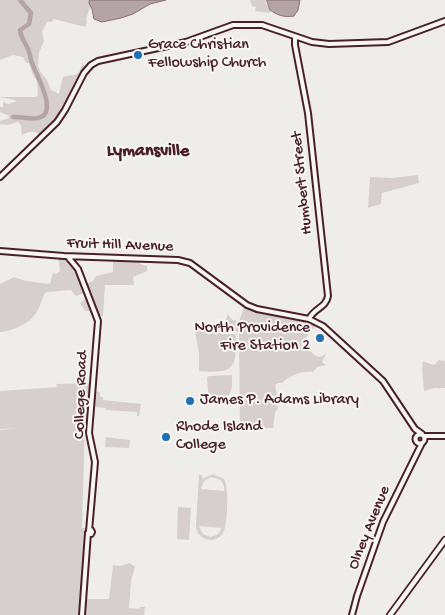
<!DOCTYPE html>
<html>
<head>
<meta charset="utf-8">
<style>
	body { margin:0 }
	canvas { display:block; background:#efedea }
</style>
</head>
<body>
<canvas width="445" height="615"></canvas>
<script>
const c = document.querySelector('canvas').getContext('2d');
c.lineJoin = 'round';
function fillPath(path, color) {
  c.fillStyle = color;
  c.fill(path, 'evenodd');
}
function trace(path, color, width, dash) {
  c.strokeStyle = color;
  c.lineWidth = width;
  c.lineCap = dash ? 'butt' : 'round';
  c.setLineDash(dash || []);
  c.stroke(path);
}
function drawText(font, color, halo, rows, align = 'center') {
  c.font = font + ' "Gochi Hand",sans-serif';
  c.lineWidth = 4;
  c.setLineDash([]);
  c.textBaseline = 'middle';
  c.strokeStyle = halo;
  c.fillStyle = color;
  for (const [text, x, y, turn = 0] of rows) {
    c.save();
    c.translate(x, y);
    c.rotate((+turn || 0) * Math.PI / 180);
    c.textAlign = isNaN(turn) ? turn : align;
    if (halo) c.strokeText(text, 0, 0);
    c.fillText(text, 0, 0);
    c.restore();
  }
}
fillPath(new Path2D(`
	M0,0H93L86,19L87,23L85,27L54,19L51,22H47L42,32L44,41L39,53L38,66L41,73L47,80L51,90L59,94L63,77C77,73 78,79 83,62L85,70C72,97 64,115 41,136C35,130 29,131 22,135L21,125L18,122L8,125L0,124V121L9,118V116L0,112V107H3V102L8,104L17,101L0,97H36L38,95L37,81L33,75L29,63H26L23,57L13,55L0,60Z
	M250,0H265L268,8L271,11L269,13L255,11L256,7L252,6Z
	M418,175L419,183L382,193L381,204L368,208L370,177L393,178Z
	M58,256L73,257L84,285L93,281L96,276L113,272V258H139L140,264L147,266V271L133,277L134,285H105L103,316L95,315L94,311H85L80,303L89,297L87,292L76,296L71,290L47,292L44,294C42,301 38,312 33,317C28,324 9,332 0,332V284L14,277L26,281L50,284L53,273L56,274L60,271Z
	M245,305L297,316L317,324L301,344L316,356L320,357L326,354L322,362L326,365L317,367L313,372C300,371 292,375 282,383H278L275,385L277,394L275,399L278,409L275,412L273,428H255L240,431L239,334L237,332L224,325L228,314L232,320L239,321Z
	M197,328L223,330V334H236C236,368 236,374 199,371V353L195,331Z
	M439,360L445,361V388H435L424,391L422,368L423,361L434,365Z
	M232,375C233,396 230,399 209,401L207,378L209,376Z
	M91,383L89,425H85L82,528H88L83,599H109L113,565L120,566L130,563L135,567L131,581L129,608L139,609L140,607H145L144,615H0V430L14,428L0,429V391L57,387L56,384Z
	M95,391L100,392V397H103V400L141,404L139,416H137V412L106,410V408L94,407Z
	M106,437L130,440L129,448L105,447Z
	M213,474L224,479C229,487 228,525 223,533C220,538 215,540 210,540C201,539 196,533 196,525L199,475H202V479ZM211,477L221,480L224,486V491L201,489L204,481ZM199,526L221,528H222L217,535L210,537L203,534Z
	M178,507L191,508L189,540L177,539Z`), '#d7cfce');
const water = new Path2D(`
	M90,0H166L150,4L133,14L121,18L102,22L94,19L92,9L89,3Z
	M267,0H300L298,10L294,16C285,18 277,15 270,10Z`);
fillPath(water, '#b4a4a5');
trace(water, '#8a6f74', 1);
trace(new Path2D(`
	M13,117C21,116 33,121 41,117C57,110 36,74 32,63C30,60 31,56 29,52C27,44 21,39 20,30L29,24L31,13L20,0`), '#b4a4a5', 4.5);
const secondary = new Path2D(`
	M295,37V45L308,113L328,296C326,308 314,308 309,319
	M0,177L57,122L65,110L84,73L91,65L98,61L186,42L233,25H262L312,42L329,44L388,42L445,21
	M0,251L64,256L178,260L190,263L247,305L257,309L309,319L323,326L383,381L415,429L422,434
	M68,257L78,269L98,321L89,433L95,462L89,531
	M415.5 439a4.5 4.5 0 1 1 9 0a4.5 4.5 0 1 1-9 0Z
	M424,436H445
	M91,534L92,532L91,530
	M82,615L88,533
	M352,615L357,596L383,522L422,443`);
const primary = new Path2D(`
	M390,615L445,540`);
trace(secondary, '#4a1f2b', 8);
trace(primary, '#4a1f2b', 8);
trace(secondary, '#f6f6f2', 4);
trace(primary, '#f6f6f2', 4.5);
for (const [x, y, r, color] of [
	[138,55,5,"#1f6fb2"],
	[320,338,5,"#1f6fb2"],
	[190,401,5,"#1f6fb2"],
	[166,437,5,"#1f6fb2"]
]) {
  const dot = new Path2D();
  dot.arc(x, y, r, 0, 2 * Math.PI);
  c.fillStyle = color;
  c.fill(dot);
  trace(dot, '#f6f6f2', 2);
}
drawText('16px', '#4a1f2b', '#f6f6f2', [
	["Grace Christian",148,46],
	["Fellowship Church",148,64],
	["North Providence",310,329,"right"],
	["Fire Station 2",310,347,"right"],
	["James P. Adams Library",200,401],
	["Rhode Island",176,428],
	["College",176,446]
], 'left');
drawText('16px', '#4a1f2b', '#f6f6f2', [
	["Humbert Street",303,183,-96],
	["Fruit Hill Avenue",120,246,2],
	["College Road",82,395,-88],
	["Olney Avenue",370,528,-68]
]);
drawText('bold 18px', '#4a1f2b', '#f6f6f2', [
	["Lymansville",148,152]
]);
</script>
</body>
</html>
